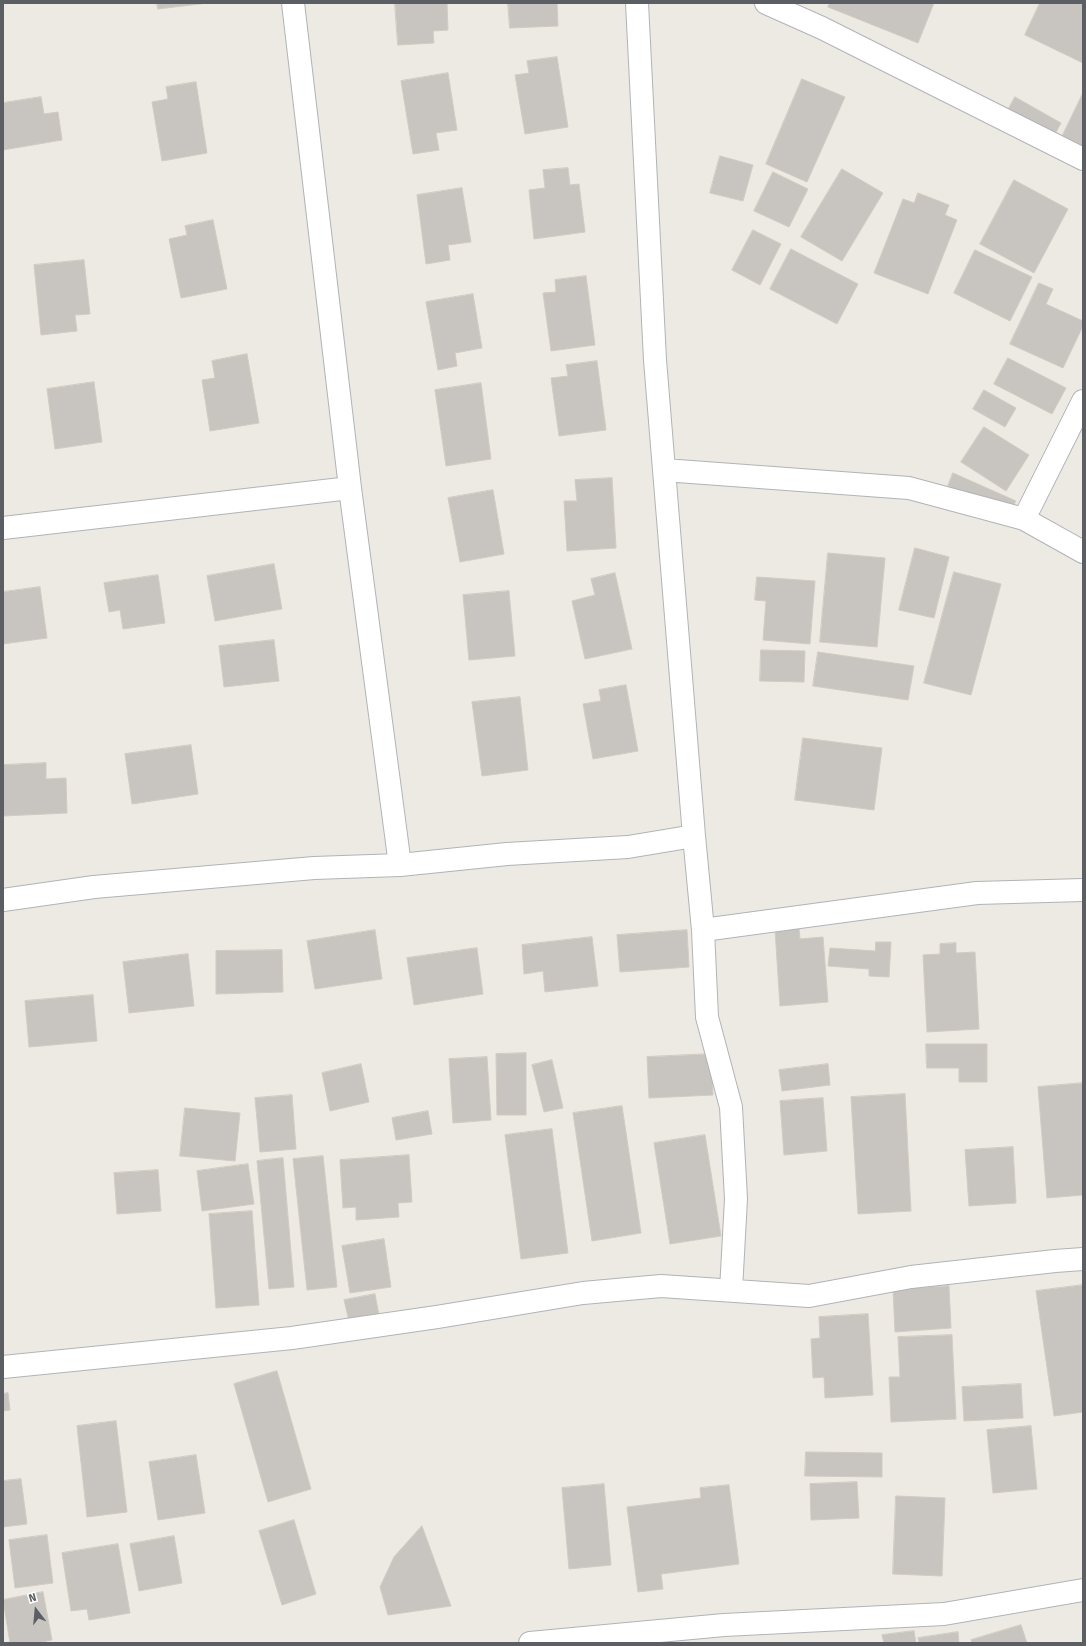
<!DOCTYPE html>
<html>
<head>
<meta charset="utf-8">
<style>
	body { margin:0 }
	#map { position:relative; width:1086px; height:1646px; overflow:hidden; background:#edeae3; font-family:"Fira Sans",sans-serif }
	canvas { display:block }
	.frame { position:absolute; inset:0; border:4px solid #5b5f63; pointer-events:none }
	.north { position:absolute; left:16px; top:1590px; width:40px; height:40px; -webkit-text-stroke:3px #fff; paint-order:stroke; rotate:344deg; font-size:11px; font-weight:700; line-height:16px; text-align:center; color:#5b5f63 }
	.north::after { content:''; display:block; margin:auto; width:14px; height:18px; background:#5b5f63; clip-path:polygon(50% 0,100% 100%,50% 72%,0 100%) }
</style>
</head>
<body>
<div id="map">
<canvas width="1086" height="1646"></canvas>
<div class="frame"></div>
<div class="north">N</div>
</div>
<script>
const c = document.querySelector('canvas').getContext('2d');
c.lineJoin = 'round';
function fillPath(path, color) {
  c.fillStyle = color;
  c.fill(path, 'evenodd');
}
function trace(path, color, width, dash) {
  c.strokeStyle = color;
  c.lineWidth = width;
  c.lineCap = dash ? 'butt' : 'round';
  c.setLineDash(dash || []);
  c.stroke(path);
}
const building = new Path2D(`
	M157,3H208L158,9Z
	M395,3H447L448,30L433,31L434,43L398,45Z
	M508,3H557L558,26L510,28Z
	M830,3H934L918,43L828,7Z
	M1040,3H1083V63L1025,35Z
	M557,57L568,127L525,134L515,75L529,73L527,61Z
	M448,73L457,130L436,133L439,150L413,154L401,81Z
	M802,79L845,97L807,182L766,164Z
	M196,82L207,153L162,161L152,102L168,99L166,87Z
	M1083,93V153L1060,141Z
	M41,97L44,114L58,112L62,140L3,150V103Z
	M1015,97L1061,123L1054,136L1008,110Z
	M720,156L753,165L743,201L710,193Z
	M568,168L570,185L579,184L585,232L534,239L529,190L545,188L543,170Z
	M842,169L883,193L842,261L801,237Z
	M773,172L808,189L789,227L754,211Z
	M1014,180L1068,209L1034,273L980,244Z
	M462,188L471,242L448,245L450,260L426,264L417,195Z
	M918,193L949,205L945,215L957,220L928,294L874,273L903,199L914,203Z
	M213,220L227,289L181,298L169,239L187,235L185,226Z
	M753,230L781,244L760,285L732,270Z
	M791,249L858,284L837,324L770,289Z
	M975,250L1032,277L1010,321L954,293Z
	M84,260L90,314L75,315L77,331L41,335L34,265Z
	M586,276L595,345L551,351L543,293L556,292L555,280Z
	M1039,283L1053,289L1046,304L1083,321V326L1063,368L1010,344Z
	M473,294L482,348L455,353L457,366L438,370L426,302Z
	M247,354L259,423L210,431L202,380L215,378L212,361Z
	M1008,358L1066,388L1052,414L994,384Z
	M597,361L606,430L559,436L551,378L568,376L566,365Z
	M94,382L102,442L55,449L47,389Z
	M481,383L491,459L446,466L435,390Z
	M984,390L1016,408L1005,427L973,409Z
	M984,427L1029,455L1006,491L961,462Z
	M953,473L1016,501L1009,513L948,486Z
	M612,478L616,548L567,551L564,501H577L575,480Z
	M493,490L504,554L460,562L448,498Z
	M915,548L949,557L934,618L899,610Z
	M828,553L885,558L877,647L820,642Z
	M274,564L282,609L215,621L207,576Z
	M954,572L1001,584L971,695L924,683Z
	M615,573L632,649L585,659L572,601L595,595L591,579Z
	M158,575L165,623L123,629L120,610L109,612L104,583Z
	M757,577L815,581L810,644L763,640L766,601L755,600Z
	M40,587L47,638L3,644V592Z
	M509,591L515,656L469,660L463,595Z
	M274,640L279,681L224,687L219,646Z
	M761,650L805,651L804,682L760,681Z
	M818,652L914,666L908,700L813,686Z
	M626,685L638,751L593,759L583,704L601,701L599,690Z
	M520,697L528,770L482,776L472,702Z
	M803,738L882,748L874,810L795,800Z
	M191,745L198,794L132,804L125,754Z
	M46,763V779L66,778L67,813L3,816V765Z
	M799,928L800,939L823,937L828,1002L780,1006L775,930Z
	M375,930L382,979L315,989L307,941Z
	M687,930L689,967L620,972L617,935Z
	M592,937L598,986L545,992L543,971L524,974L522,945Z
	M876,942H891L889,977L869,976V969L828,966L830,948L875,951Z
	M956,943V953L975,952L979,1029L927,1032L923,955L940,954V944Z
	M477,948L483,994L414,1005L407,958Z
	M282,950L283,992L216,994V951Z
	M188,954L194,1006L129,1013L123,962Z
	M93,995L97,1041L29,1047L25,1001Z
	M926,1044H987V1082H959V1068H927Z
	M526,1053V1115H497L496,1054Z
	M711,1054L713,1095L649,1098L647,1057Z
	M487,1057L491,1120L453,1123L449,1059Z
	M552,1060L563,1108L544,1112L532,1065Z
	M361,1064L369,1102L330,1111L322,1073Z
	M828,1064L830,1085L782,1091L779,1070Z
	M1083,1083V1195L1047,1198L1038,1087Z
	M905,1094L911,1211L858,1214L851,1097Z
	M292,1095L296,1149L260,1152L255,1098Z
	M823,1098L827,1151L784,1155L780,1101Z
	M622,1106L641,1233L592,1241L573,1113Z
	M185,1108L240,1113L235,1161L180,1156Z
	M428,1111L432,1134L396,1140L392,1118Z
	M552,1129L568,1253L521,1259L505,1135Z
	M705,1135L721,1236L670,1244L654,1143Z
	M1013,1147L1016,1203L969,1206L965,1150Z
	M409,1155L412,1202L398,1203L399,1217L356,1220V1207L343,1208L340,1160Z
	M323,1156L337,1287L307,1290L293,1159Z
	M283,1158L294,1287L269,1289L257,1161Z
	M248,1164L254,1204L202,1211L197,1171Z
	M158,1170L161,1211L117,1214L114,1173Z
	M252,1211L259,1305L216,1308L209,1214Z
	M384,1239L391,1287L350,1293L342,1246Z
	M1083,1285V1412L1054,1416L1036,1291Z
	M949,1286L951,1328L895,1332L893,1289Z
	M375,1294L379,1315L349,1321L344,1300Z
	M868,1314L873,1395L825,1398L824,1377L813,1378L811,1339L820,1338L819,1317Z
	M952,1335L956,1419L891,1422L889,1377H900L898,1337Z
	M277,1371L311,1489L268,1502L234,1384Z
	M1021,1384L1023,1418L964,1421L962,1387Z
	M8,1393L10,1410L3,1411V1394Z
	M116,1421L127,1512L87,1517L77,1426Z
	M1031,1426L1037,1489L993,1493L987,1430Z
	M806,1452L882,1453V1477L805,1476Z
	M196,1455L205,1513L158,1520L149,1462Z
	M21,1479L27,1524L3,1527V1481Z
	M857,1482L859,1518L811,1520L810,1484Z
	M604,1484L611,1565L569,1569L562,1488Z
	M729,1485L739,1564L661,1574L663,1589L638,1592L627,1507L701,1498L700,1488Z
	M896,1496L945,1498L942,1576L893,1574Z
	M294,1520L316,1594L282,1605L259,1531Z
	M422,1526L451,1606L388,1615L380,1587L394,1557Z
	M47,1535L53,1583L15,1588L9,1540Z
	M174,1536L182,1583L139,1591L130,1544Z
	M118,1544L130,1613L89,1620L87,1609L71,1611L62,1553Z
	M43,1592L52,1640L37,1643H10L3,1600Z
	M1021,1625L1027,1643H972L971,1640Z
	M914,1631L916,1643H884L882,1635Z
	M958,1632L959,1643H919L918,1638Z`);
fillPath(building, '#c8c5c0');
trace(building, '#d1cbc1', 1);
const minor = new Path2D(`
	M293,3L350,488L400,865
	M637,3L655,360L694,836L703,930L707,1017L731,1107L736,1199L731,1290
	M766,3L822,28L1083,159
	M664,470L909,488L1024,519L1083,552
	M1024,519L1083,401
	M3,528L350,488
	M3,900L94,887L314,868L400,865L507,854L628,847L694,836
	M703,930L977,893L1083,890
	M3,1367L292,1338L437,1317L583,1293L661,1286L809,1296L911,1277L1055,1261L1083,1259
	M530,1643L724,1625L944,1614L1083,1590`);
trace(minor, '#b0b4b7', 24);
trace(minor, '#fff', 22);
</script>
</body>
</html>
